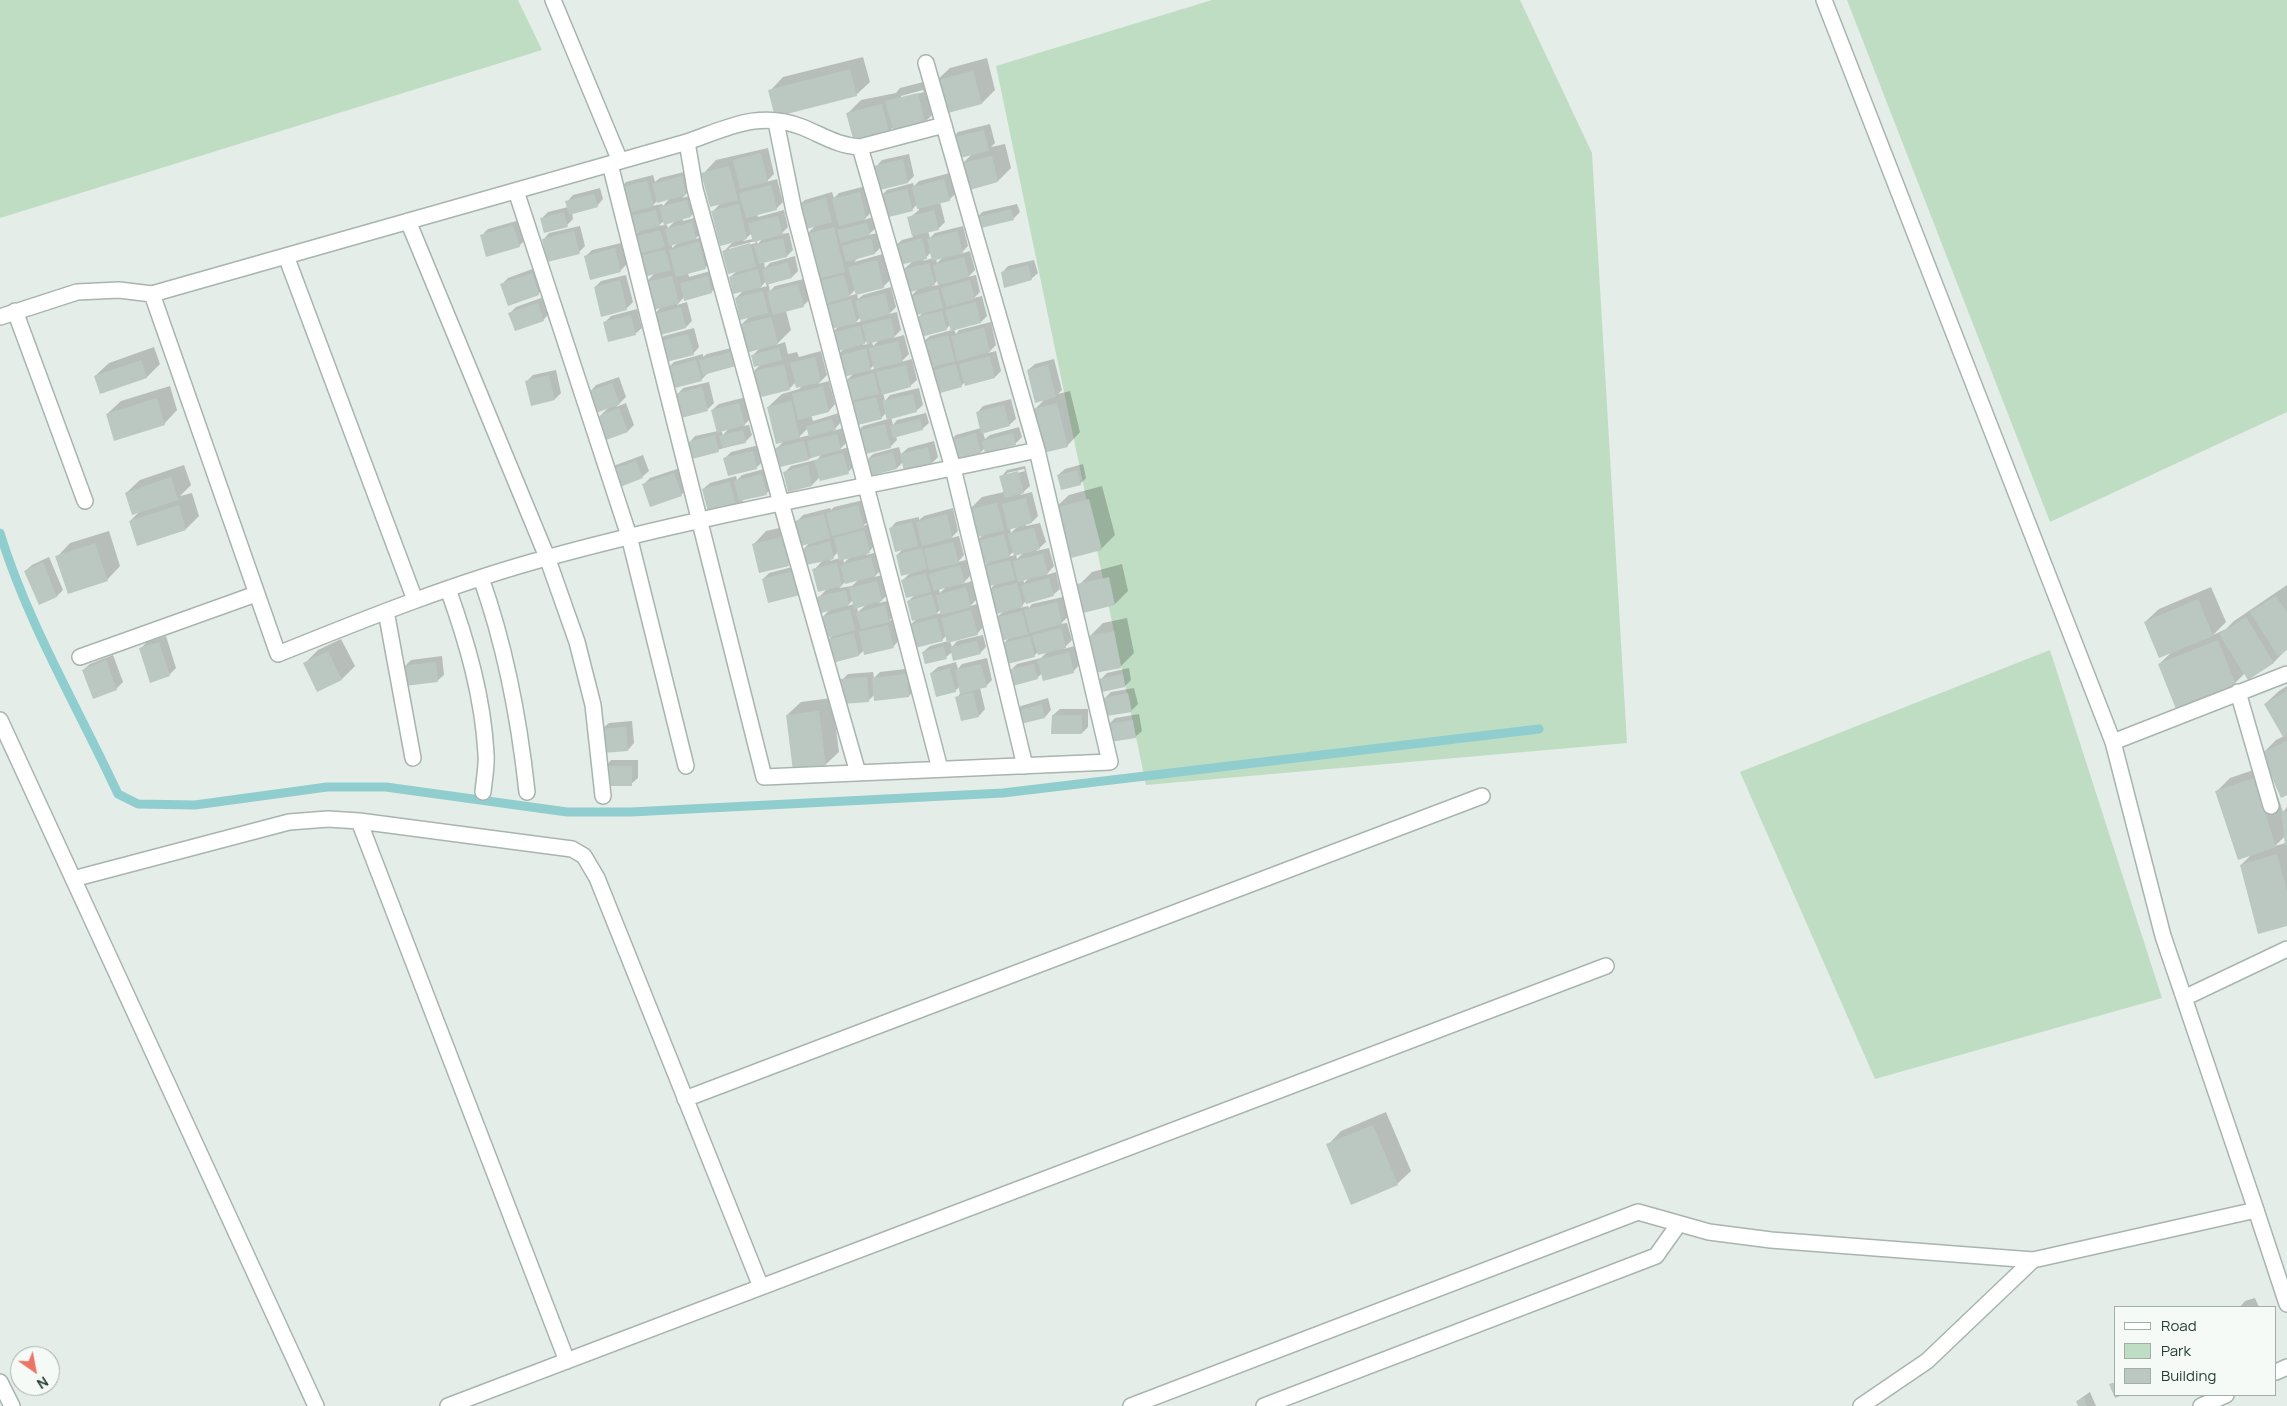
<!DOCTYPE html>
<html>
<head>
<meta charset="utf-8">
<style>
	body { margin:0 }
	#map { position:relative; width:2287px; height:1406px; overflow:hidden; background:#e5ede8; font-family:Manrope,sans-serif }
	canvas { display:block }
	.legend { position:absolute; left:2114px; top:1306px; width:162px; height:90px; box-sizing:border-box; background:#f5faf7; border:1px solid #a2afa9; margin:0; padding:6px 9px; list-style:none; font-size:15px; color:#253e34 }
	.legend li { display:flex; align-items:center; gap:10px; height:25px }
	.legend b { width:25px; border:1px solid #a2afa9 }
	.north { position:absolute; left:10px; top:1346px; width:50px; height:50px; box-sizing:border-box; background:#f5faf7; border:1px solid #a2afa9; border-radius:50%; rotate:147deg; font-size:14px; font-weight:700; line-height:20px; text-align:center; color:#253e34 }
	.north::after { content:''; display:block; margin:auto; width:18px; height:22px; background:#ea7466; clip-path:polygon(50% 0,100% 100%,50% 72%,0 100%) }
</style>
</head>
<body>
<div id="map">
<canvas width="2287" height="1406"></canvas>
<ul class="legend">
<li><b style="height:6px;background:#fff"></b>Road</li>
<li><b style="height:14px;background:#bfddc3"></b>Park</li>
<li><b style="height:14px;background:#bac8c1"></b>Building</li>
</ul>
<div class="north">N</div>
</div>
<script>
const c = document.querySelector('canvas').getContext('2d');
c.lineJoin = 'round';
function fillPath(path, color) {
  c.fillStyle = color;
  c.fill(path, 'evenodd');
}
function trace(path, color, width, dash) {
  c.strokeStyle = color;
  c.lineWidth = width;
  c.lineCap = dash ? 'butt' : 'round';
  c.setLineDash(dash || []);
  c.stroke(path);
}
fillPath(new Path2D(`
	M0,0H518L542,50L0,218Z
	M1212,0H1520L1592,153L1627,743L1146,785L996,66Z
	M1847,0H2287V412L2050,522Z
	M2050,650L2162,998L1875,1079L1740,772Z`), '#bfddc3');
fillPath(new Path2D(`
	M863,57L870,82L856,95L770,91L783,77Z
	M987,58L995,90L982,103L936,81L950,68Z
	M931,80L938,109L925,122L894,130V127L888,132L848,113L861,100L896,93L900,88ZM923,90L924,92L901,98V96Z
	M990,124L995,143L991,147L1005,144L1011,168L998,181L961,165L972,154L952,139L958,132Z
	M768,148L774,174L766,182L777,179L783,202L776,209L757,214L758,217L784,210L788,227L781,234L789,233L793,250L787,256L764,262L765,268L770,263L795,256L798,271L792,277L768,283L770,291L775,286L804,279L809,300L803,306L786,311L791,330L776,345L785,342L788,354L797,352L799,357L821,351L827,375L818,384L829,381L835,404L829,411L811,415L813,421L839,413L841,422L833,431L843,428L847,442L839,450L849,447L854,466L848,472L820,477L812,485L785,472L791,466L815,460V462L823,453L809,459L776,449L784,441L768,407L782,394L799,389L803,385L796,382L790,388L752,373L760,365L752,356L761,347L740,326L749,317L736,298L744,290L730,277L737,271L724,251L734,241L712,212L721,203L703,174L716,160ZM752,233L753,239L743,241ZM763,238L758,244L756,240ZM755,241L756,243L729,250V248ZM766,281L767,286L760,288ZM808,428L810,435L798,438Z
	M909,154L914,176L908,182L876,167L882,160Z
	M688,171L692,188L682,198L693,195L697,210L691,216L682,218L683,221L698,217L702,232L695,239L705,237L711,262L705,268L688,273L689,277L714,270L718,286L711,292L684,297L677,305L687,302L692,321L686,327L653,316L661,307L644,284L654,274L636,257L642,251L631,238L639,231L627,217L634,210L619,189L626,182L653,175L655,182L660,178ZM670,198L663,206L662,204L652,206L657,201ZM676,220L668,228L666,223ZM664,221L665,225L658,226ZM678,243L672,248V245Z
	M950,173L955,194L949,200L940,202L945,222L939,228L928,231L930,238L935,233L963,226L968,246L960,254L970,251L975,270L968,277L976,275L980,292L974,298L982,296L987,316L981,322L954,329L956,334L959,330L991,322L996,345L988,353L996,351L1001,371L995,377L965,382L961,386L928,372L936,365L923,342L930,336L952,330L950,325L946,329L918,318L923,312L910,297L918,289L903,270L913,261L895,246L902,240L913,237L909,218L919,210L917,204L912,210L881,196L887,190L913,183L914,186L919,181ZM931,252L933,258L923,261ZM943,257L937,263L936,259ZM938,280L939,285L932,286Z
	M866,186L872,211L864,220L873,217L876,228L868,235L878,233L881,247L875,253L858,258L854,262L883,254L890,280L883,287L857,293L858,299L863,295L891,287L896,307L889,314L897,312L901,330L893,338L904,335L909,354L901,362L912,359L917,380L910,386L883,393L885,401L890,395L919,388L923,405L916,411L891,417L893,425L897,420L926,413L929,423L922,429L896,436L897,440L890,447L856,432L863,426L888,419L886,413L881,418L849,404L856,398L846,381L854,373L835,357L844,349L831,334L839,326L823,307L830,301L817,283L823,276L807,234L817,224L798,206L805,200L832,192L834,198L839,193ZM855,290L856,294L849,296ZM861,317L862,321L855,323ZM868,340L869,344L862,345ZM879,340L873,346L872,342ZM874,365L875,369L869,370Z
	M600,188L603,199L597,206L572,213L573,219L567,225L541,219L548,212L568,207L567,202L573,195Z
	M1017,204L1020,212L1013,219H976L982,212Z
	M520,220L526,239L519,246L481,236L488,229Z
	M580,226L585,246L579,252L543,240L549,233Z
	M621,243L627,264L620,271L585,257L592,250Z
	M1034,260L1038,273L1031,279L1002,273L1008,266Z
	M538,267L545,287L538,294L502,284L508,278Z
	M626,275L633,302L627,308L602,315L595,287L601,281Z
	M544,297L549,314L543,320L510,313L516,307Z
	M637,309L642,328L635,334L604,323L611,316Z
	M694,328L699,347L693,354L658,342L664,336Z
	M739,346L742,359L707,374L701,380L668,368L674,362L703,354V357L707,354Z
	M154,347L160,364L147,377L95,376L109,363Z
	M1054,359L1062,390L1058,394L1070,391L1080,432L1067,446L1034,410L1045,399L1028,370L1035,364Z
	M556,370L561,393L555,399L527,381L533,375Z
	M619,377L626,397L616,407L626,403L634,425L628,431L599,417L609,407L590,392L596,385Z
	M709,382L714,403L708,409L677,395L683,388Z
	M170,386L177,410L164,424L107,414L121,401Z
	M746,397L751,418L743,426L749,425L752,435L745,442L693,457L689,443L695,436L718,431L712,410L719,404ZM729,428L723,435L721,430Z
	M1011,399L1016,419L1009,425L983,432L985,439L990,435L1019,427L1022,437L1015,444L985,448L981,452L950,441L956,435L981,428L977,413L983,406Z
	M934,441L938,457L932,463L903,462L897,468L867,460L873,454L899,447L901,454L908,448Z
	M759,445L763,461L757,467L729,474L725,458L731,452Z
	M643,455L649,471L642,477L609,471L616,465Z
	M1083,464L1086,478L1080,484L1058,475L1065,469Z
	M184,465L191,485L180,496L192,493L199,516L186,529L130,521L140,511L126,493L140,480Z
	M1025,466L1030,486L1020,495L1032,492L1038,516L1032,522L1026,524V526L1040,523L1046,542L1036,551L1049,548L1054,566L1046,575L1056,572L1060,589L1053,595L1025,602L1020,608L1028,606L1029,608L1032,604L1063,597L1068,617L1060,624L1067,623L1072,640L1063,649L1075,646L1079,665L1073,672L1042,673L1037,678L1010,671L1017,664L1041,658L1048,651L1038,652L1035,655L1008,663L1003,644L1009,638L996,618L1005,610L988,592L996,583L982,568L989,561L975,542L983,535L969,510L982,497L1004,492L1001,477L1007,470ZM1024,469L1025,471L1007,476V473ZM1019,525L1011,533L1010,528ZM1014,551L1015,555L1008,557ZM1024,552L1017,559L1016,554ZM1030,577L1024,583L1023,579Z
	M680,468L688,489L681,495L644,484L650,478Z
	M768,468L772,487L766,494L742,499L743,502L736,508L703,489L710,483L736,476L737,480L742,475Z
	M1102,486L1115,535L1101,549L1055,508L1069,495Z
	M864,500L869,520L863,526L870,524L875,545L866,555L878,552L882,569L874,577L883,575L888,594L879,603L891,600L895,614L889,621L894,619L899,640L893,647L864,650L859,655L833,662L828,640L833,635L823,617L830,609L818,598L827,589L814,570L823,560L804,549L788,564L753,545L766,531L797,524V521L803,515L830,508L831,510L834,507ZM810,542L802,551L800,545ZM838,552L840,558L830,561ZM851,556L844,563L843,558ZM858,580L852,586L839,588L846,581ZM853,600L854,604L847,606ZM867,604L858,612L857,607Z
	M953,508L958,531L951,538L959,536L964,555L958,562L966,560L970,576L962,584L972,581L977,599L970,606L977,604L983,627L977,634L950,641L952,647L957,641L983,635L986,647L980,653L952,652L946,657L923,652L930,646L948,641L947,635L942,640L910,625L918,618L908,601L915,595L903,580L911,572L897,555L904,548L890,529L896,522L919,517V520L924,516ZM946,587L940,593L939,589ZM941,609L942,613L936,614Z
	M109,531L120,566L107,580L57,557L70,543Z
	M49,557L63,590L57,596L40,603L25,571L32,565Z
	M1122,564L1128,591L1115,604L1079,585L1092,572Z
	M800,565L806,588L763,579L769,573Z
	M2287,585V649L2274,662L2248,678L2245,673L2235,683L2159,664L2172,652L2145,622L2159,609L2211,587L2226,622L2213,635L2226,629L2234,621Z
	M1127,618L1134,653L1120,667L1090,636L1103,623Z
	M166,636L176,668L169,675L141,648L147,642Z
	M341,639L355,666L342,679L318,691L304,664L318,650Z
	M113,655L123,682L116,689L83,670L90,664Z
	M442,656L444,675L437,681L405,666L411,660Z
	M987,658L992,680L986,686L980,688L985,709L979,716L962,720L957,697L961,693L960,686L955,691L931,673L938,667L956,662L958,669L962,664Z
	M913,668L915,689L909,696L875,694L868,701L842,680L848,674L873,672L874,678L880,672Z
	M1129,668L1131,680L1125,686L1103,691L1101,679L1107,673Z
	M2287,686V794L2273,776H2271L2283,812L2287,807V925L2241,865L2253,853L2216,792L2230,778L2268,765L2263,753L2276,740L2284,736L2265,704L2279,691ZM2285,836L2286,843L2275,846Z
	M1134,688L1138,704L1131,711L1105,698L1111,692Z
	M832,698L839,752L825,765L787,715L801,702Z
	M1048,698L1051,710L1045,717L1014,712L1021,706Z
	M1060,709H1088V727L1082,733L1053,715Z
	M1139,714L1142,731L1135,737L1109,724L1115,718Z
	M632,721L634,743L628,750L602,729L609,723Z
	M611,760H638V778L631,784L605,767Z
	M1386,1112L1411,1171L1397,1184L1328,1145L1341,1131Z
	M2255,1298L2259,1307H2240L2245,1301Z
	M2090,1392L2096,1406H2079L2077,1401Z`), '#0003');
trace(new Path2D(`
	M0,533C25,615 70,694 107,771L118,794L138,804L195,805L327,787H386L567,812H631L1003,793L1539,729`), '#90cdce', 9);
fillPath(new Path2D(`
	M850,69L857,96L775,117L768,90Z
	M973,71L982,104L944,114L935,81Z
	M918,93L925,123L894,132L885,101Z
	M882,104L889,133L854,142L846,113Z
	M984,130L989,151L956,159L951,138Z
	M761,153L768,182L740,189L733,160Z
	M992,156L998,182L966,191L959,164Z
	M903,159L908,183L880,190L874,166Z
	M729,166L738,200L710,207L701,173Z
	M682,176L686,195L657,203L652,184Z
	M944,179L950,201L917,209L912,187Z
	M647,181L654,206L625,214L618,188Z
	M771,185L777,210L746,218L739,193Z
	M907,189L913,211L885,218L879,196Z
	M860,192L866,219L839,226L832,199Z
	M594,194L598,207L569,215L565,201Z
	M826,198L832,222L803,230L797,206Z
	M687,200L691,217L664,225L659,207Z
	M739,204L747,239L720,246L711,211Z
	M1011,209L1014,220L977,229L974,218Z
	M656,210L660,226L630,234L626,217Z
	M934,210L939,230L912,236L907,217Z
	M564,212L568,227L544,233L540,218Z
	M778,216L783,235L753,242L748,223Z
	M692,222L696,239L669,246L665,229Z
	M867,223L870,235L841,243L837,230Z
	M513,225L520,247L486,257L480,235Z
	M834,227L845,272L817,279L806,234Z
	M660,230L665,247L634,255L630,238Z
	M574,231L580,254L547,262L542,239Z
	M957,231L963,253L932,261L927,239Z
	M783,238L787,257L759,264L754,245Z
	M871,238L875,254L846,262L842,246Z
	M922,238L927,259L899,265L894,246Z
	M699,242L706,269L676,277L669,250Z
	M750,243L756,267L728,274L722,251Z
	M615,248L621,272L590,280L584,256Z
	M665,250L671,270L640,278L635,257Z
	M964,257L969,277L938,285L933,265Z
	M877,260L884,288L856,295L848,267Z
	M788,262L792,278L766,285L762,269Z
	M929,263L935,285L907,293L902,270Z
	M1028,265L1032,280L1004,288L1001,272Z
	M758,269L762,287L733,294L729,277Z
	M532,273L539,295L508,306L500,284Z
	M844,275L850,297L820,305L815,282Z
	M672,276L679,303L650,311L642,283Z
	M708,276L712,293L684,301L680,283Z
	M620,280L627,310L601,317L594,287Z
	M970,280L975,299L946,307L941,288Z
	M798,284L804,307L773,315L767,292Z
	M938,289L943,308L913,316L909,297Z
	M763,291L768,313L740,320L735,298Z
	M885,293L890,314L861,322L855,301Z
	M851,299L857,323L827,330L822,307Z
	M976,302L981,323L951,331L945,310Z
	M538,303L544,321L515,331L508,313Z
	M681,307L686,328L657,336L651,315Z
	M942,311L947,330L921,337L916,317Z
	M631,315L636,335L608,342L603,322Z
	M771,317L778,344L746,353L739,325Z
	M891,318L895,337L867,344L862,325Z
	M860,326L865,344L835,352L830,333Z
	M984,328L990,352L957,361L951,336Z
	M688,334L694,355L662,363L657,342Z
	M948,335L955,361L928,368L922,342Z
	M898,341L903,362L874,369L869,348Z
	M779,348L782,360L754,367L751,355Z
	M866,348L871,370L839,378L834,357Z
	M732,352L736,366L703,375L699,360Z
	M990,356L995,378L965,386L959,364Z
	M815,357L821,382L796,388L790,363Z
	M141,360L147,378L100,394L94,376Z
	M696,360L702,381L671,389L666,368Z
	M784,364L790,390L757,398L751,372Z
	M956,364L962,387L933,395L927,372Z
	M906,365L911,387L882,395L876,372Z
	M1048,365L1056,397L1035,403L1027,370Z
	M874,373L879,394L849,401L844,381Z
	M549,375L555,400L531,406L525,381Z
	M612,383L620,404L596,413L589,391Z
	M823,386L829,412L798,420L792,394Z
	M702,387L708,411L681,418L675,394Z
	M913,394L917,412L887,420L882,401Z
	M876,397L882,419L854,426L848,404Z
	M157,398L165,425L114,441L106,414Z
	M791,401L800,438L776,444L767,407Z
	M739,403L745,425L717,433L711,410Z
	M1057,403L1068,447L1043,453L1033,409Z
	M1004,405L1010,426L981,434L976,412Z
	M619,408L628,432L606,440L597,417Z
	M832,419L836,430L809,437L806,426Z
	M920,419L923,430L893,438L890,426Z
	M885,424L891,448L861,455L855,432Z
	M743,430L746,443L723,448L719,436Z
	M976,433L981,453L954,460L949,441Z
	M1013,433L1016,445L985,453L982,441Z
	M837,434L841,450L811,458L807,441Z
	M715,435L719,452L692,459L688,442Z
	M804,441L809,460L780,467L775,448Z
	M928,447L932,464L904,471L900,454Z
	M753,451L757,469L728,476L723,458Z
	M893,452L897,469L869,476L865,460Z
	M843,453L849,474L820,481L814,460Z
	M636,461L643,478L615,489L608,471Z
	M808,465L812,486L788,492L783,472Z
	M1077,470L1081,485L1061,490L1057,475Z
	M1018,471L1024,493L1005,498L999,476Z
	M674,473L682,496L650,507L642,484Z
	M762,474L767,495L739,501L734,481Z
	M171,477L178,500L132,515L125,493Z
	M730,482L737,509L709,516L702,489Z
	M1026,498L1032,523L1008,530L1002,504Z
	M1089,499L1102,550L1067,559L1054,508Z
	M997,503L1004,530L974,538L967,510Z
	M179,505L186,530L137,546L129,521Z
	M858,505L864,528L832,536L826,513Z
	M824,514L830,538L801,546L795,521Z
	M947,514L952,538L922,546L916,522Z
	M912,522L918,546L895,552L889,528Z
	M1034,528L1040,549L1014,556L1008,534Z
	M864,530L870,553L839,561L834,538Z
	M1004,534L1010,557L979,565L974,542Z
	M782,537L789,566L759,573L752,544Z
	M830,541L834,559L806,565L802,549Z
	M953,542L959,563L929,570L924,549Z
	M95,543L108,581L68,594L55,556Z
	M922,548L927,569L901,576L896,555Z
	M1043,554L1048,574L1018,582L1013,561Z
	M871,557L876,576L845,584L840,565Z
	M1010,560L1015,580L986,587L981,568Z
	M43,562L57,597L39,605L24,571Z
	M837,563L842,586L818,592L812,569Z
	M960,565L965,583L934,591L929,574Z
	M794,571L800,595L768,603L762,579Z
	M926,573L931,592L906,598L901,580Z
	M1109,577L1115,605L1083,613L1077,584Z
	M1049,578L1054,596L1026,604L1021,585Z
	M877,581L882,601L854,609L849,588Z
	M1017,583L1023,607L992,615L986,591Z
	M966,587L971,607L941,615L936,595Z
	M846,590L849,605L821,613L817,597Z
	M932,594L937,614L912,621L907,601Z
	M2276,596L2287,613V650L2278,656L2250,612Z
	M2198,599L2213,636L2159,658L2144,622Z
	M1057,602L1062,624L1030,633L1024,610Z
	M885,605L889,622L861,629L856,613Z
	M850,609L855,630L827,638L821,617Z
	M971,610L978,635L947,643L941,618Z
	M1022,611L1028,634L1001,641L995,618Z
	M2246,617L2274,663L2248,680L2219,634Z
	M937,618L943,641L915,648L909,625Z
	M888,625L894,648L864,655L859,632Z
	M1061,628L1066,648L1038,655L1032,635Z
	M1114,631L1121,668L1095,673L1088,636Z
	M854,633L859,656L832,663L826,640Z
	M1030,636L1035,657L1007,664L1001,644Z
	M2218,640L2236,685L2176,709L2158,664Z
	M977,641L981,654L953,661L950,647Z
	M159,642L170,676L150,683L139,648Z
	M944,646L947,659L925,664L922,652Z
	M328,651L342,680L317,692L303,663Z
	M1069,652L1074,673L1043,681L1037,660Z
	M106,660L117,690L93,699L82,670Z
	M436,662L438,682L405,686L403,666Z
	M981,664L987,687L960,694L955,670Z
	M1034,664L1038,679L1013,686L1009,670Z
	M950,668L956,692L936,697L930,673Z
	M907,674L909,697L874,701L872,678Z
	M1123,674L1125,687L1102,692L1099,679Z
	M867,677L869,702L842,704L840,679Z
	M2287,691V735L2283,737L2264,704Z
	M973,692L979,717L961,721L955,697Z
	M1128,693L1132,712L1107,716L1103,698Z
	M1042,704L1045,718L1016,725L1013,712Z
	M819,711L826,767L793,771L786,715Z
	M1052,715H1082V734H1051Z
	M1133,720L1136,738L1110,742L1107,724Z
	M626,727L628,751L603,753L601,729Z
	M2287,741V795L2281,798L2261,753Z
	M604,766H632V786H604Z
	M2254,778L2276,847L2238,860L2215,791Z
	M2281,811H2287V845H2285Z
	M2277,854L2287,891V926L2258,934L2240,865Z
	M1373,1125L1398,1185L1351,1205L1326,1144Z
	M2116,1382V1395H2123L2115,1398L2109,1384Z
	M2084,1398L2087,1406H2078L2076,1401Z`), '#bac8c1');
const minor = new Path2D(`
	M553,0L620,161
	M1824,0L2113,742L2163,936L2256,1210
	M776,122L794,211L940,769
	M687,142L695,189L781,503L858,773
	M860,147L953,468L1025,766
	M610,164L764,777L1110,762L1037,450L926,63
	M516,191L629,536L686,766
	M408,221L547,557L577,642L593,705L603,796
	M286,256L415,600
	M152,294L278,654C367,618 457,582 550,557C710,513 874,486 1037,450
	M15,311L85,501
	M0,317L77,292L119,290L152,294L687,142C727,128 759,110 802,127C822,135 838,146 860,147L944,125
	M481,578C506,648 519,718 527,792
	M448,589C467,642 483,697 486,754C487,766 484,780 483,792
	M386,611L413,758
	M80,657L256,594
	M2238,692L2271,806
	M0,720L316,1406
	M2113,742L2287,674
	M359,821L567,1361
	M73,879L289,822L328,819L359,821L572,849L584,856L597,878L761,1287
	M2184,998L2287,949
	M685,1099L1482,796
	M2276,1372L2287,1367
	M0,1382L12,1406
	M448,1406L1606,966
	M1861,1406L1927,1361L2033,1260
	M2201,1406L2226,1395`);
const tertiary = new Path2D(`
	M1131,1406L1638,1212L1709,1232L1771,1240L2033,1260L2256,1210L2287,1304
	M1264,1406L1656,1256L1678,1225`);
trace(minor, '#a8b5ae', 18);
trace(tertiary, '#a8b5ae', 18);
trace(minor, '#fff', 15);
trace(tertiary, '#fff', 15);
</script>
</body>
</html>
